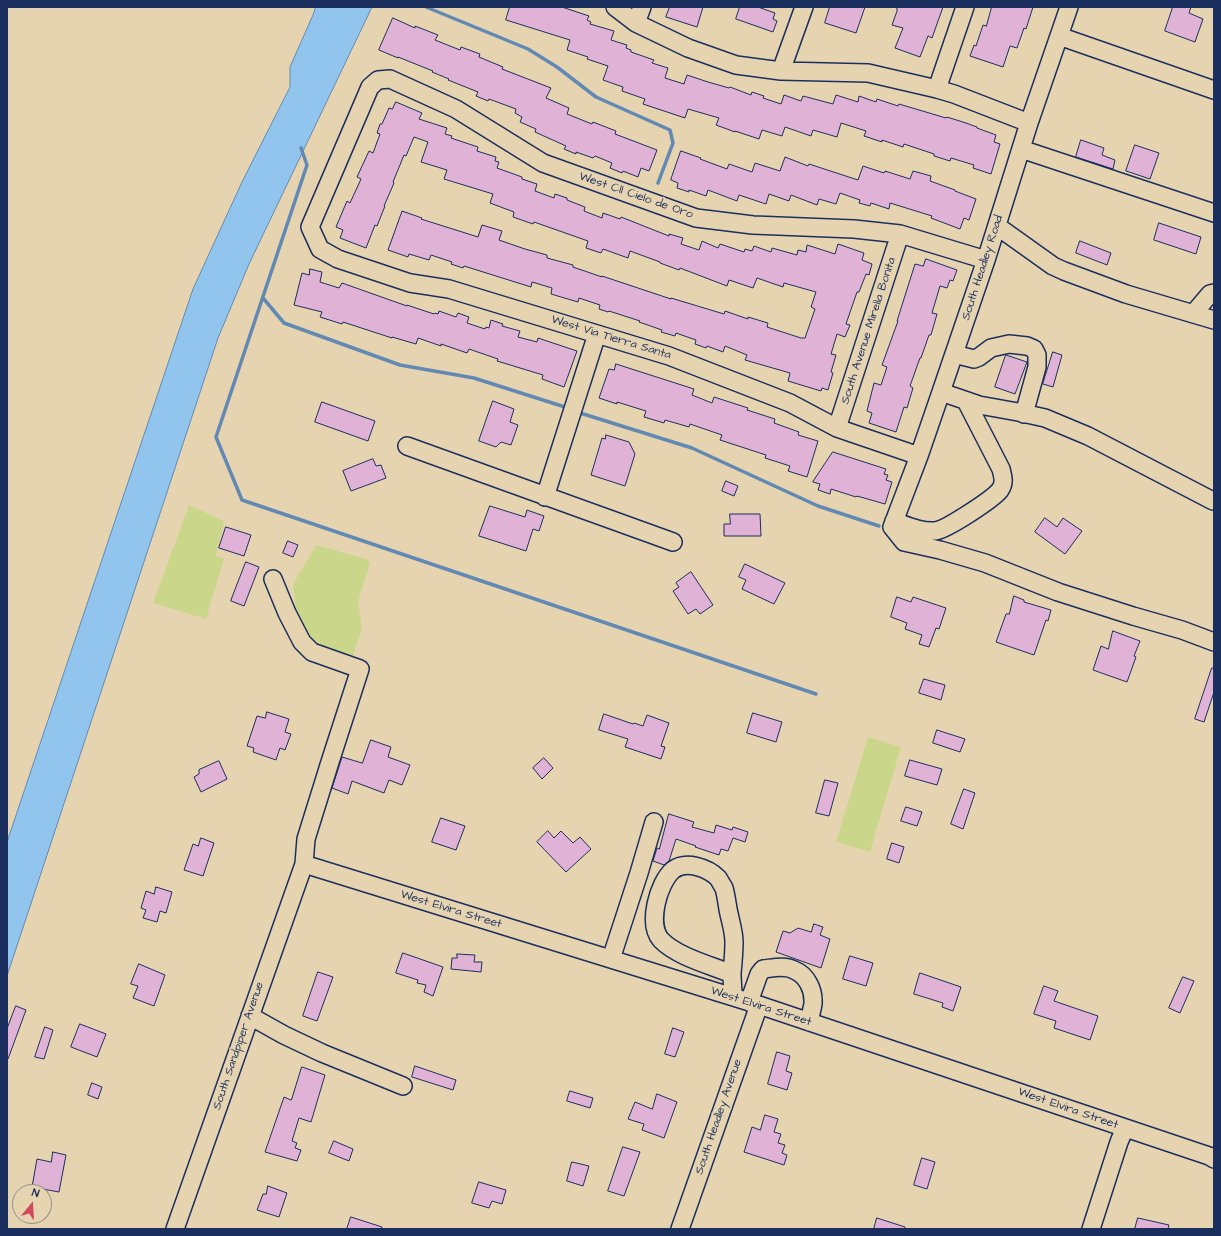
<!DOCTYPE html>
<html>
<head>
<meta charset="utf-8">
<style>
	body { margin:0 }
	#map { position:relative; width:1221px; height:1236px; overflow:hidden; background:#e6d4b1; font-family:"Architects Daughter",sans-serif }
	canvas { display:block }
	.frame { position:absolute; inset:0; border:8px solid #1b2f5e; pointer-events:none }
	.north { position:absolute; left:12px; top:1184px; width:40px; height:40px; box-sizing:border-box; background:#e6d4b1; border:1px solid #959290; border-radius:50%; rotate:18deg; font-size:11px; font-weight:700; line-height:16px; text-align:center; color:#1b2f5e }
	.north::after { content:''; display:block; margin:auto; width:14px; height:18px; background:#d1495b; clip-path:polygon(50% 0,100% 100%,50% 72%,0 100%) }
</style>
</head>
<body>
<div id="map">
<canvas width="1221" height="1236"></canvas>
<div class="frame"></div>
<div class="north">N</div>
</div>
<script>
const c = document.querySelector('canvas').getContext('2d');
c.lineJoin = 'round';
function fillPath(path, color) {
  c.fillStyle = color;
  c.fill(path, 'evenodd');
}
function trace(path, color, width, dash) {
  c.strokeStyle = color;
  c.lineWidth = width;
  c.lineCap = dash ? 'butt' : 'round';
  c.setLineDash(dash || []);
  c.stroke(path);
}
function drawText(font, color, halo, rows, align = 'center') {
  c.font = font + ' "Architects Daughter",sans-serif';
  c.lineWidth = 3;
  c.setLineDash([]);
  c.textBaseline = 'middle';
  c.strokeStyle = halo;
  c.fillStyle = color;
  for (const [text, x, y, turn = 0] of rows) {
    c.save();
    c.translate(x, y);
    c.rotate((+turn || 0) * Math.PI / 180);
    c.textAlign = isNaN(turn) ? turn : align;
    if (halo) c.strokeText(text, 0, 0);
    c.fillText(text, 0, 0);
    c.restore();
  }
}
fillPath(new Path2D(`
	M189,505L224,521L216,556L224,559L206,619L153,603Z
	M316,545L366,559L370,563L358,602L362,628L353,656L311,645L296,609L293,584Z
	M868,737L901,747L870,852L836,842Z`), '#cad78a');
const water = new Path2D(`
	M316,7H372L249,264L218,338L7,976V842L193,289L242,182L290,87V67L313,15Z`);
fillPath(water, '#91c5ee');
trace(water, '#6289b4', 1);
trace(new Path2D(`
	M426,7L528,49L557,67L596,97L670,130L673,143L658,183
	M301,148L307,165L216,437L242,500L816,694
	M263,298L284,323L400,365L474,378L568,408
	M577,412L692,448L818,506L879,526`), '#6289b4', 3.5);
const building = new Path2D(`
	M510,7H562L589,16L587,20L591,22L590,24L614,31L611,40L627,45L626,48L631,50V52L654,60L652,63L668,68L665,78L684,84L687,75L708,82L729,88L730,87L751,95L752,92L764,96L763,98L781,104L784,95L801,101L803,96L833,104L836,95L858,102L859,96L876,102L877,99L898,106L899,104L946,118L947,117L966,123L977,127V128L996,135L994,142L1000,144L991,174L973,168L974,165L951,158L950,161L934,156V154L904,144L903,147L882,140V142L864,136L866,131L841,123L837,137L813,130L811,136L785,127L782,136L762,130L759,139L735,131V132L716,125L719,118L688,109L685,118L643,104L645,99L622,91L623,87L603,80L608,66L587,59L588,57L567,50L570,40L506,20Z
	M670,7H703L697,27L666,17Z
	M740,7H758L775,13L773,19L777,21L773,32L736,19Z
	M830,7H865L856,33L825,23Z
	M897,7H943L932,38L928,36L920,57L895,48L903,28L892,25L897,11Z
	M992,7H1033L1026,29L1024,28L1017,48L1010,46L1003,67L970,56L974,45L976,46L983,25L986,26Z
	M1173,7H1191L1189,13L1203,19L1195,42L1165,31Z
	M393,18L415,28V26L438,35L435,40L460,50L461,47L480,54L479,57L503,67L502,69L551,88L546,98L569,108L567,114L592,124L593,122L616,131L615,134L657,150L649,171L641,168L638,177L623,171L622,173L610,168L612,163L595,156L593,158L576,152V154L564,149L566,146L535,132L536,129L520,122L522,117L515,113L516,109L489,99L488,101L476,96L478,92L448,80L449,79L432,72L433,71L398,57V58L379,50Z
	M396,102L422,113L419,119L447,128L445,134L452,136L451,138L478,147L477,151L496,157L495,161L499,162L497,168L522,177V179L537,184L535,191L554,198L555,194L567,198V200L585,207L584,211L602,218L603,213L620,219L621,217L669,236V234L683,238L681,244L699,250L702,241L718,248L720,244L744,252L745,249L752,251L754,246L771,252L772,248L797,255L798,250L806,252L807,245L835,254L838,244L864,253L862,260L872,264L869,275L866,274L859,292H857L846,324L850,325L845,337L837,334L831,354L836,355L831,372L833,373L828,390L822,388L821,391L788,381L790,373L745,360L747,355L725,346L723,352L707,346L706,348L695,344L696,340L676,333L675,336L661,332L662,330L639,322L640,321L609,311L608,312L599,309L600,305L579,298L578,302L551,294L552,288L532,282L531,287L464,266L463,268L451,264L452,262L431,255L429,260L409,254L408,257L388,250L402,211L422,218L421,219L478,237L482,225L502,231L499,240L525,249L547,255V258L573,265V267L602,277V276L671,299V298L724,314L725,311L748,319V317L768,323L767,327L801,338H805L815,309L811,307L816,292L784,283L783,287L757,278L753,288L729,280L727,286L680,268L679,270L660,263V262L630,251L628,258L603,249L601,253L586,248L588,241L534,222L533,224L513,217L514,212L490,203L493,194L444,179L447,170L421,162L428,142L414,137L406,156L404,155L393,182L394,183L384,206H385L377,226L375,225L366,248L340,238L343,230L336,227L347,201L350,203L361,179L357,177L369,151L373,153L380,134L377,133L380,124H382L389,108L392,109Z
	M1081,140L1104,148L1102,155L1115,160L1113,169L1076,157Z
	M1135,145L1159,153L1150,179L1126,171Z
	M681,151L701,158L700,159L727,169L729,164L752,172L755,163L780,171L785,157L808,166L809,164L858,180L863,166L884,173L885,171L910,179L913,171L931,176L930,181L955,190V191L976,199L969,220L964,218L960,229L931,218L932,216L890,203L889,209L871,203L870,206L859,203L860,200L840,193L836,204L819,199L817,205L791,195L789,201L769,194L766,204L739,195L737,201L708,190L706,196L689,190V192L677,188L678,183L671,180Z
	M1159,223L1201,237L1196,254L1154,240Z
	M1080,241L1111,253L1107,265L1076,253Z
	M926,259L957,270L953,281L950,280L947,288L940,286L932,313L937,314L931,335H929L921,358H920L910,386L913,388L907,408L904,407L896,432L869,423L872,413L867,411L874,383L881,385L887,367L882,365L898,321H897L915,264L923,266Z
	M310,269L322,272L320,282L339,288L342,283L407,306V305L434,314L435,313L438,314L439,311L456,317L458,313L469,317L467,323L485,329L486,327L489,328L491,320L503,324L502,326L520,331L518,337L537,342L538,338L577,351L564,387L542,379L543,375L497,361L498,359L469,349L467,353L441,344V346L418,338L416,344L392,337V338L343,322L342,324L320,317L322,312L294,305L302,273L309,275Z
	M1053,352L1062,355L1053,387L1043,384Z
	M1006,355L1027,362L1015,394L995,387Z
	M616,364L694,389L692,395L712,403L714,397L748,408L747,410L775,419L774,423L799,432L798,435L818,441L807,477L788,471L790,466L765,458L766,455L720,440L722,435L690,424L689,427L665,420L664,423L644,417L646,411L617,402V404L599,398L609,369L614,370Z
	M493,401L514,409L510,422L518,425L511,445L501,442L496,447L479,441Z
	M322,402L375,421L368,441L315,422Z
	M606,435L629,442L635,454L625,486L591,475L602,438L605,439Z
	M833,452L886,469L884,474L888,475L886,480L892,482L885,504L857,496L856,497L831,489L830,494L818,490L820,484L813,482Z
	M373,459L376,466L381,465L386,478L351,491L343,471Z
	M726,481L738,486L734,496L722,491Z
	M490,506L525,517L527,510L544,516L539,531L533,529L526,551L479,536Z
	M730,514H760L761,536H724V524H730Z
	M1045,518L1057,527L1063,518L1082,531L1065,554L1035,532Z
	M226,527L251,535L244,556L219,548Z
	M288,541L298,545L293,557L283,553Z
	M246,562L259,567L244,606L231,601Z
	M745,564L785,583L774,604L742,589L746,580L739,577Z
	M691,572L713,605L700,614L696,609L688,614L673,591L679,587L676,583Z
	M1014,596L1024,600V602L1051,610L1048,621L1046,620L1034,655L996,642L1006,614H1009Z
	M897,597L911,602L913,597L946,608L939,629L936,628L929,647L919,644L922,635L905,629L907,623L891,617Z
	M1113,631L1140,641L1134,656L1136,657L1127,682L1093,670L1101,646L1108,649Z
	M1212,668H1214V692L1204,722L1195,719Z
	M924,679L945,685L941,700L919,693Z
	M267,712L289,719L285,732L291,734L285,750L280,748L276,760L253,752L254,748L247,746L257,716L265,718Z
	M753,713L782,722L776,742L747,733Z
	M604,714L633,724L634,723L643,726L647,715L669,723L661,746L665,747L661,759L625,747L628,739L599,730Z
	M937,730L965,739L960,752L933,743Z
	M371,740L391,747L388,757L410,765L402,785L389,780L384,793L352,781L348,794L332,788L342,757L362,763Z
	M544,758L553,768L542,779L533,768Z
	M910,760L942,769L937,785L905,776Z
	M219,761L227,779L201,792L194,777L199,774V770Z
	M825,780L838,783L829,816L816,813Z
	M964,789L975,793L963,829L951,824Z
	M906,807L922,812L917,826L901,821Z
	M669,814L694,822L692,827L714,833L716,825L732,830L733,827L748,832L745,842L733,838L728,851L721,849L719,855L695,847L696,846L676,839L669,861L664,865L653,861L657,848L659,849Z
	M441,818L465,826L456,850L432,842Z
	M548,831L554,838L561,831L573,843L580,837L591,849L566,872L537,842Z
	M201,838L214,843L203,876L184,870L193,844L198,846Z
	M892,843L904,847L899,863L887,859Z
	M156,887L172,892L166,913L160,911L157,922L143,918L146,910L141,908L146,891L154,894Z
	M814,924L823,927L820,935L830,939L821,968L776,952L783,931L790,933L798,928L811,932Z
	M403,953L443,967L433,996L424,992L426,985L417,983L418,980L396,973Z
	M457,954L475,955L474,962H482L481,972L451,969L452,958H457Z
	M850,956L873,963L866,986L843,979Z
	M139,964L165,975L154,1006L133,998L138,986L131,984Z
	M318,972L333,977L317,1021L303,1016Z
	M920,973L961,987L953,1011L942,1007L943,1003L914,994Z
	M1183,977L1194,981L1180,1013L1169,1008Z
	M1044,986L1058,991L1054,1001L1098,1016L1090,1040L1054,1028L1056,1021L1034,1014Z
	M16,1006L26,1010L8,1059H7V1029Z
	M80,1024L106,1034L97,1057L71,1047Z
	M45,1027L53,1030L44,1059L35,1057Z
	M673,1028L684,1032L675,1057L665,1054Z
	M777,1052L790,1056L786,1071L792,1073L787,1090L768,1084Z
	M415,1066L456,1080L453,1090L412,1077Z
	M302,1067L325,1075L311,1122L299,1118L292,1141L297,1143L295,1148L301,1150L297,1161L265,1152L284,1097L291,1100Z
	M92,1083L102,1087L98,1099L88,1095Z
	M570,1091L593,1098L590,1108L567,1101Z
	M657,1094L677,1102L664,1138L642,1130L644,1124L628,1119L635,1102L652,1109Z
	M765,1115L778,1119L774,1132L781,1134L778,1143L785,1145L782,1153L787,1155L784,1165L744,1152L752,1127L760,1130Z
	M334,1141L353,1149L349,1161L329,1153Z
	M623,1147L640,1152L624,1196L608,1191Z
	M53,1152L66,1155L59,1192L32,1187L37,1159L51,1162Z
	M922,1158L935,1162L927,1189L914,1185Z
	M572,1162L589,1166L583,1186L567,1181Z
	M479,1182L506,1190L502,1204L492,1201L489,1208L472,1203Z
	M268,1186L287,1193L279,1217L257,1210L263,1194H266Z
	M351,1217L382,1227V1229H347Z
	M877,1218L905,1227V1229H874Z
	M1138,1218L1169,1225L1168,1229H1135Z`);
fillPath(building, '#dfb2d6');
trace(building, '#1b2f5e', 1);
const minor = new Path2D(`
	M615,7L636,23L688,48L736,65L781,71L868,73L937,89L954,94L1029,123
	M1069,7L1029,123L986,260L941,392L919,456L892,527L904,542L940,550L985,563L1058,592L1133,616L1182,630L1214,642
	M636,23L642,7
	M1059,36L1214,90
	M781,71L804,7
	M937,89L965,7
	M1021,149L1214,213
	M997,226L1053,266L1064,271L1126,294L1214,320
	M1193,314L1210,294L1214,293
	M954,354L974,359L979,357L991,348L1009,344L1027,346L1034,349L1037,355V367L1024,414
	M941,392L979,405L1018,412L1045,418L1088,436L1213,501
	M837,428L900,234
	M407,446L673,542
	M919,456L837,428L790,403L669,356L449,289L410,283L338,259L320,249L310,227L370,87L378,80L390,79L456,109L543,163L696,218L753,225L854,229L900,234L986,260
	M545,497L597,334
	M894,521C908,526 921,532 935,531C946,530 993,499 1000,490C1005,483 1003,477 1001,469L966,401
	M304,864L759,1005L1209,1156L1214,1159
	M611,959L639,873L654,822
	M732,974C710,965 678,957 661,940C647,924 658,883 673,870C686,860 708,868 718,878C720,881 722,885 724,888C726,895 727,903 728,909C730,920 734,931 734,942C734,953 733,963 732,973C732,981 733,989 733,997
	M749,1002L759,974L763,969C773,968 785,965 794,970C807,975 814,990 813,1004C812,1010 810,1016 809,1022
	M250,1016L284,1035L322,1053L403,1086
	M175,1229L304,864L306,839L330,762L360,669L312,652L302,642L287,613L273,579
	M680,1229L759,1005
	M1091,1229L1119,1142L1125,1128`);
trace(minor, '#1b2f5e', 20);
trace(minor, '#e6d4b1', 17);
drawText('12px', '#1b2f5e', '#e6d4b1', [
	["West Cll Cielo de Oro",636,196,19],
	["South Headley Road",983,268,-72],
	["South Avenue Mirella Bonita",869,331,-72],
	["West Via Tierra Santa",611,338,17],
	["West Elvira Street",451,910,17],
	["West Elvira Street",761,1007,18],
	["South Sandpiper Avenue",239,1046,-71],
	["West Elvira Street",1068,1109,19],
	["South Headley Avenue",719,1117,-71]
]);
</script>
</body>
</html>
